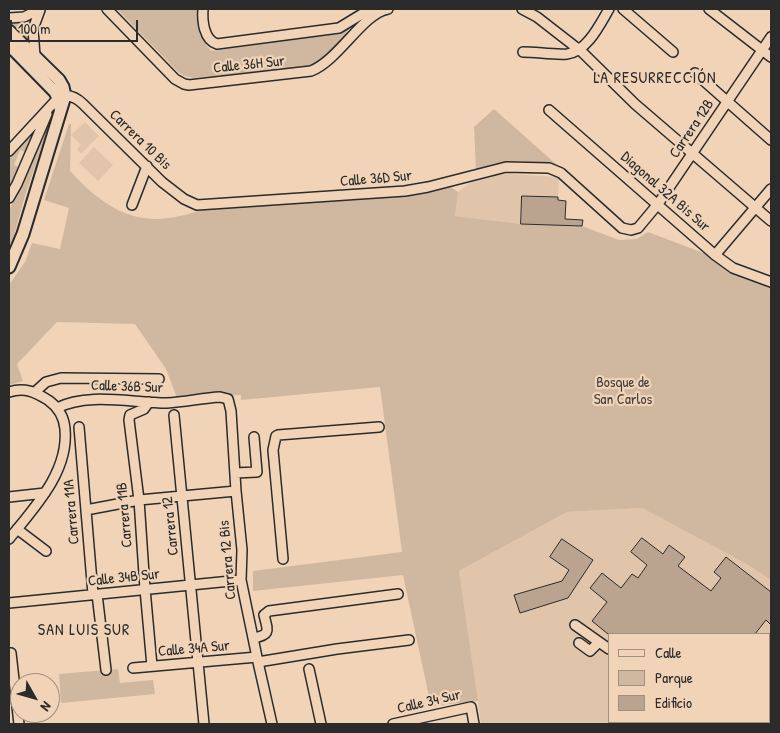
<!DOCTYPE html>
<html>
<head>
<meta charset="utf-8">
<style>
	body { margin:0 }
	#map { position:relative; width:780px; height:733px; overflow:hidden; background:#f1d3b7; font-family:"Patrick Hand",sans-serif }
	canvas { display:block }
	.frame { position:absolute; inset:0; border:10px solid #2b2b2b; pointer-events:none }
	.legend { position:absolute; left:608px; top:633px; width:162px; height:90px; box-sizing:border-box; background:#f1d3b7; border:1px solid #a2907f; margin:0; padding:6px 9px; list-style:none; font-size:15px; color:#2b2b2b }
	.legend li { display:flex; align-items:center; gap:10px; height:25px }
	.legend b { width:25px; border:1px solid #a2907f }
	.north { position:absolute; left:10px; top:673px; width:50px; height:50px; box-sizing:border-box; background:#f1d3b7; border:1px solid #a2907f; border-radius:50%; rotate:128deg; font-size:14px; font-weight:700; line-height:20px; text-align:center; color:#2b2b2b }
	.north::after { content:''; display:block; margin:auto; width:18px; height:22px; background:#2b2b2b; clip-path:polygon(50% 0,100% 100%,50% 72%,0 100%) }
	.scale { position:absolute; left:10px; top:20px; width:128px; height:22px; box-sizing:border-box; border:2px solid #2b2b2b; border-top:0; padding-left:6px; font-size:15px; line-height:18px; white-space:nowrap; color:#2b2b2b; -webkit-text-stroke:4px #f1d3b7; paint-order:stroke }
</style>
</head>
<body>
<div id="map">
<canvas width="780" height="733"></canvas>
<div class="frame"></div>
<ul class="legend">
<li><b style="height:6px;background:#f1d3b7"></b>Calle</li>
<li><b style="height:14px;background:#d0b8a0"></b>Parque</li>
<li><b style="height:14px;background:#baa490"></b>Edificio</li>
</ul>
<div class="north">N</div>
<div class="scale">100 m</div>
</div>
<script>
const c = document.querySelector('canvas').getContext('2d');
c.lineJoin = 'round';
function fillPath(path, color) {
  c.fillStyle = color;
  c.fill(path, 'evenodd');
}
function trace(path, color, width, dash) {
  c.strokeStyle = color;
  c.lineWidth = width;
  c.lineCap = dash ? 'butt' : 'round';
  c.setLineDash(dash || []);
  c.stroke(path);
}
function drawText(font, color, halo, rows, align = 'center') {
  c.font = font + ' "Patrick Hand",sans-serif';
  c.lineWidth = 4.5;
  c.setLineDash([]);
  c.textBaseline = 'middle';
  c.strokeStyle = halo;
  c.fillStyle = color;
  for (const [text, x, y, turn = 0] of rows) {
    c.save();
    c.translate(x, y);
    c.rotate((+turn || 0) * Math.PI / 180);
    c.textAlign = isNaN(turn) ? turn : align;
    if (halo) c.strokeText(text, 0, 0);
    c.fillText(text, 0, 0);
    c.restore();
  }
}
fillPath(new Path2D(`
	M85,122L99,136L81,154L77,149L81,145L71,135Z
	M94,147L113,165L98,181L79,163Z
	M507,174L559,177L558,197L523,196L521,224L455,216L458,192L470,183L494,175Z
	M642,508L743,562L771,580V724H481L459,571L567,512ZM609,634H769V722H609Z`), '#e0c5ab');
fillPath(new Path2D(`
	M117,9H199C197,29 199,35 211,51L339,33L350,28C339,41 327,60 312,66L194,78L184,76L177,71Z
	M35,15L29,43L9,25V21Z
	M494,109L557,165C537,163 514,159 494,164C488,165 482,168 476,170L474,127Z
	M49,118L51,119L23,202L14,236L9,248V211Z
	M69,124H71L70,171C78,179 86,188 95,195C131,224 161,224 204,209L408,195L451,187L458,192L455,216L521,224L582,226L619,240L637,239L648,232L706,254L735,273L771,289V580L743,562L642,508L567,512L459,571L478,701L431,706L403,575L253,591V571L402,552L380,387L241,400V395L177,398L166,369L135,324L57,322L17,364L23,381L9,385V285L25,262L32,243L60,249L69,208L44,200Z
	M35,132L26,152L20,150L14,165L21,168L9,189V157Z
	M118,669L120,683L153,680L155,694L61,703L59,674Z`), '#d0b8a0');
const building = new Path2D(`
	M522,196L558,197V200L566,201L565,219L583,220L582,226L521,224Z
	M642,538L663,554L669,545L685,557L678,566L711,591L721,578L714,572L726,557L771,592V625L766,620L755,634H608L592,621L607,602L590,588L602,573L621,588L632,574L638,578L647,565L631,552Z
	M562,539L593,560L568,598L520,613L514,595L562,581L569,570L550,557Z`);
fillPath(building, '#baa490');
trace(building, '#2b2b2b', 1);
const minor = new Path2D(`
	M107,9L175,79L184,84L189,85L311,71C339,60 363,13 388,9
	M203,9C202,21 204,40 217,44L339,28L362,14H374
	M522,9L537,17L582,52L635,104L771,221
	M623,9L673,52
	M709,9L771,57
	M9,18L24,17L40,9
	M523,52C537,52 553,55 567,54C587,52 600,24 609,9
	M35,56L33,29L40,10
	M695,73L771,140
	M549,110L715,255L733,268L771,282
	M9,151L58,98C68,93 76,97 83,104L162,182L184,199L197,205L405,191L428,187L506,167L549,168L561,173L622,228L631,230L638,228L658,204L771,37
	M9,198L17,184L47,114
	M132,205L147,166
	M715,255L771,189
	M9,392C25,387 35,392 48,400C58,407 64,417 65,429C69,472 34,508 9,539
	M35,392L46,382L61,378L159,379
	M149,402L144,409L130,415L129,420L139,500L145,589L152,666
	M57,408C88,392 132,403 167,403C185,402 203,398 220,397L228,399L231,411L236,491L242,550L241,580L258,662L272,724
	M174,415L204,724
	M79,427L93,594
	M235,473L257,472L254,437
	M9,497L45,493
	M86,510L139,500L236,491
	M17,529L46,551
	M283,559L273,450L276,436L278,435L379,427
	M97,594L106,670
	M9,603L241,580
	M575,625L609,649
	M253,638C271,635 268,631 264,615L269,611L398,594
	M579,643L590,651L599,642
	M11,653L19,724
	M769,655L771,651
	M258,662L337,649L409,640
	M133,668L257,657
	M309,669L321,724
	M718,722L720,724
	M393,724L471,707L474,724`);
const major = new Path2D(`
	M9,31L59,80L63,87L65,96L23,234L9,267
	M9,45L55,92L59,100L60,108`);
trace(minor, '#2b2b2b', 12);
trace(major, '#2b2b2b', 15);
trace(minor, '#f1d3b7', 9);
trace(major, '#f1d3b7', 11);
drawText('15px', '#2b2b2b', '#f1d3b7', [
	["Calle 36H Sur",249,65,-6],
	["Carrera 12B",692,129,-56],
	["Carrera 10 Bis",140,140,44],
	["Calle 36D Sur",376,179,-5],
	["Diagonal 32A Bis Sur",665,192,41],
	["Calle 36B Sur",127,387,2],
	["Carrera 11A",72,512,-95],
	["Carrera 11B",125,515,-95],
	["Carrera 12",171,526,-96],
	["Carrera 12 Bis",228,560,-95],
	["Calle 34B Sur",124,578,-6],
	["Calle 34A Sur",194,649,-5],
	["Calle 34 Sur",429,702,-13]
]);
drawText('15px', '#44403d', '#f1d3b7', [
	["Bosque de",623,383],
	["San Carlos",623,400]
]);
c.letterSpacing = '1px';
drawText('16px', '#2b2b2b', '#f1d3b7', [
	["LA RESURRECCIÓN",655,79],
	["SAN LUIS SUR",84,631]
]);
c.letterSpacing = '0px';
</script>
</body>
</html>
